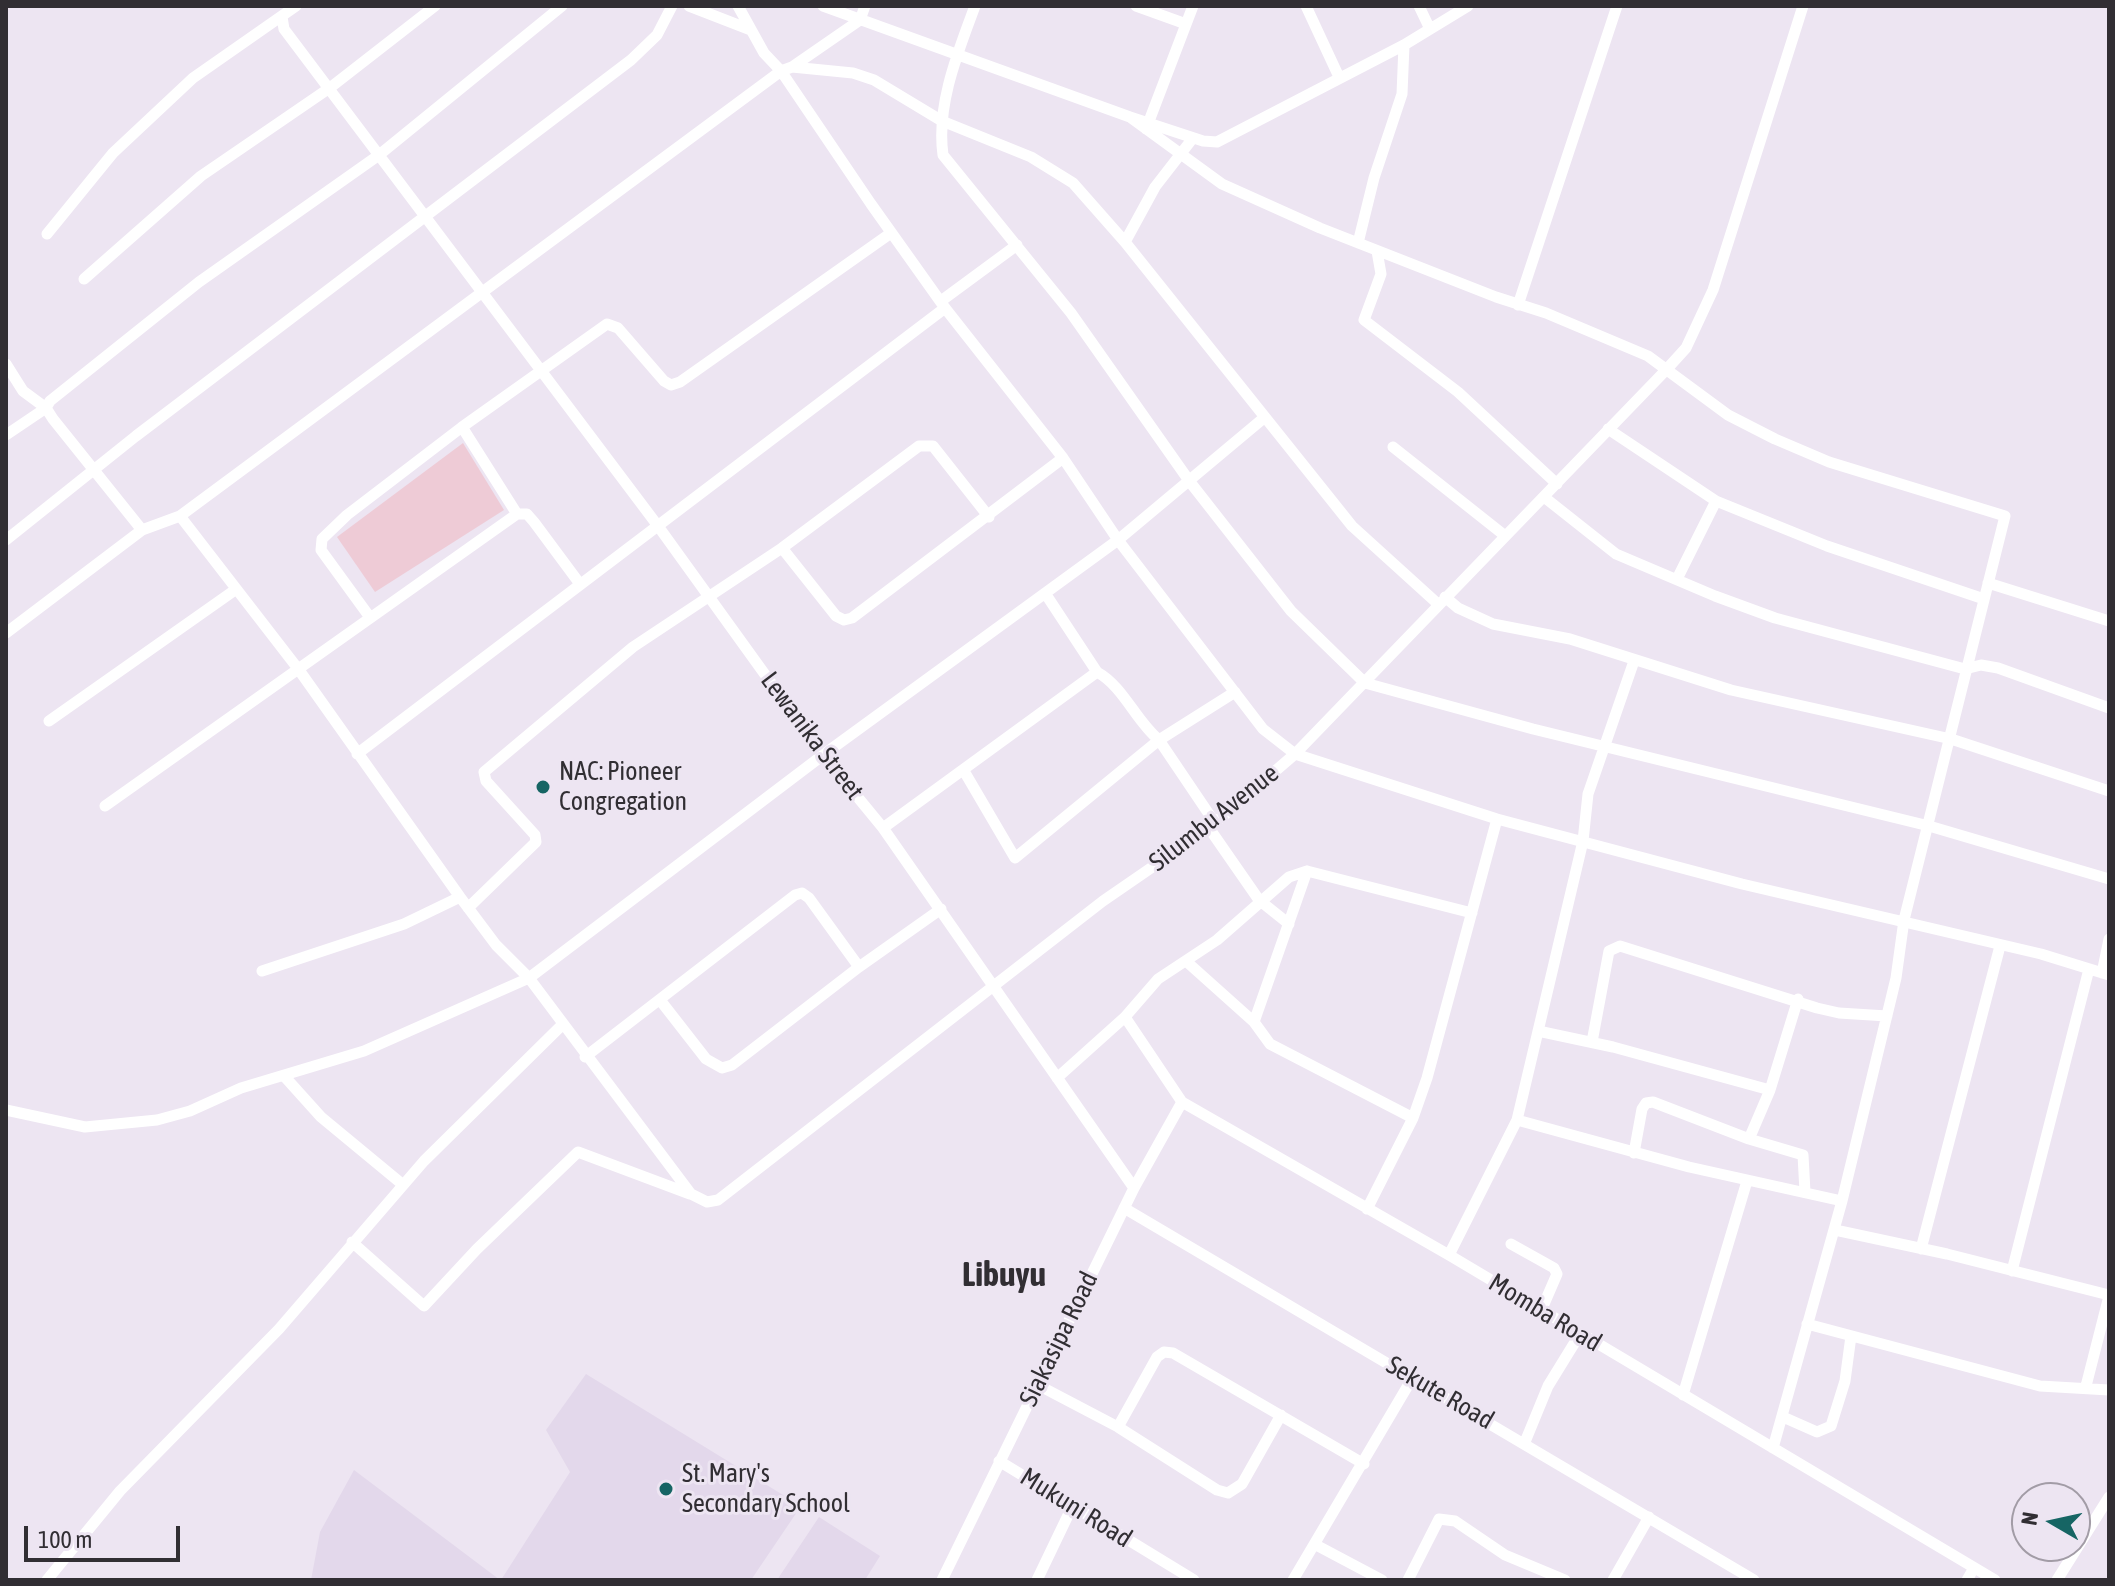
<!DOCTYPE html>
<html>
<head>
<meta charset="utf-8">
<style>
	body { margin:0 }
	#map { position:relative; width:2115px; height:1586px; overflow:hidden; background:#ede5f2; font-family:"Asap Condensed",sans-serif }
	canvas { display:block }
	.frame { position:absolute; inset:0; border:8px solid #312e33; pointer-events:none }
	.north { position:absolute; left:2011px; top:1482px; width:80px; height:80px; box-sizing:border-box; background:#ede5f2; border:2px solid #a29ca6; border-radius:50%; rotate:279deg; font-size:22px; font-weight:700; line-height:32px; text-align:center; color:#312e33 }
	.north::after { content:''; display:block; margin:auto; width:28px; height:36px; background:#166564; clip-path:polygon(50% 0,100% 100%,50% 72%,0 100%) }
	.scale { position:absolute; left:24px; top:1526px; width:156px; height:36px; box-sizing:border-box; border:4px solid #312e33; border-top:0; padding-left:10px; font-size:24px; line-height:28px; white-space:nowrap; color:#312e33; -webkit-text-stroke:6px #ede5f2; paint-order:stroke }
</style>
</head>
<body>
<div id="map">
<canvas width="2115" height="1586"></canvas>
<div class="frame"></div>
<div class="north">N</div>
<div class="scale">100 m</div>
</div>
<script>
const c = document.querySelector('canvas').getContext('2d');
c.lineJoin = 'round';
function fillPath(path, color) {
  c.fillStyle = color;
  c.fill(path, 'evenodd');
}
function trace(path, color, width, dash) {
  c.strokeStyle = color;
  c.lineWidth = width;
  c.lineCap = dash ? 'butt' : 'round';
  c.setLineDash(dash || []);
  c.stroke(path);
}
function drawText(font, color, halo, rows, align = 'center') {
  c.font = font + ' "Asap Condensed",sans-serif';
  c.lineWidth = 6;
  c.setLineDash([]);
  c.textBaseline = 'middle';
  c.strokeStyle = halo;
  c.fillStyle = color;
  for (const [text, x, y, turn = 0] of rows) {
    c.save();
    c.translate(x, y);
    c.rotate((+turn || 0) * Math.PI / 180);
    c.textAlign = isNaN(turn) ? turn : align;
    if (halo) c.strokeText(text, 0, 0);
    c.fillText(text, 0, 0);
    c.restore();
  }
}
fillPath(new Path2D(`
	M586,1374L801,1506L751,1580H501L570,1472L546,1430Z
	M354,1470L500,1580H311L320,1532Z
	M819,1517L880,1556L865,1580H777Z`), '#e3d8eb');
fillPath(new Path2D(`
	M463,443L504,510L375,592L337,537Z`), '#eecbd6');
trace(new Path2D(`
	M689,6L751,30
	M738,6L764,53L781,71L871,204L945,308L1063,458L1118,540L1263,729L1295,754L1497,819L1742,884L2041,954L2109,975
	M823,6L1130,117L1203,141L1217,142L1404,45L1468,6
	M975,6C958,52 936,105 943,155L1071,313L1190,482L1291,611L1365,683L1533,729L1929,826L2109,879
	M1136,6L1186,24
	M1306,6L1339,77
	M1419,6L1429,27
	M282,17L284,29L658,526L823,755L883,828L1134,1188
	M792,67L853,73L874,80L942,121L1031,157L1073,183L1125,242L1352,526L1438,604
	M1130,117L1222,184L1320,228L1496,297L1546,313L1648,356L1728,415L1775,439L1829,462L2005,516L1904,920L1896,978L1842,1201L1773,1448
	M1146,129L1193,6
	M47,234L113,153L193,78L296,6
	M1125,242L1155,187L1193,138
	M1358,243L1374,178L1402,94L1404,45
	M1377,251L1381,274L1364,320L1458,392L1557,484
	M84,279L201,176L331,87L435,6
	M941,301L1017,245
	M1518,305L1617,6
	M6,364L23,391L46,408L6,435
	M462,427L517,514
	M1608,429L1716,501
	M1393,447L1504,535
	M1544,497L1616,554L1715,596L1775,618L1965,669L1981,665L1998,668L2109,708
	M180,516L299,670L460,897L496,945L529,978L691,1194L707,1202L718,1200L1103,901L1209,828L1295,754L1666,370L1686,348L1713,290L1803,6
	M142,530L53,419L46,408L50,401L199,282L379,155L562,6
	M6,540L136,436L631,60L657,35L672,6
	M782,548L836,616L844,620L852,618L1063,458
	M1677,579L1716,501L1827,546L1984,599
	M1988,583L2109,621
	M1445,597L1458,608L1493,624L1570,639L1731,690L1951,739L2109,791
	M369,616L321,550L322,539L347,515L462,427L607,324L618,328L664,381L671,385L680,382L891,233
	M6,633L142,530L180,516L781,71L792,67L860,20L865,6
	M49,721L235,590
	M357,754L945,308
	M964,771L1015,858L1159,740C1135,720 1124,687 1097,672
	M105,806L517,514H527L534,522L580,584
	M1215,823L1159,740L1235,692
	M883,828L1097,672L1045,593
	M1209,828L1259,900L1289,924
	M468,908L536,842L535,835L486,781L484,772L633,647L782,548L919,446H933L989,517
	M1187,962L1254,1022L1270,1044L1413,1118
	M262,971L404,924L460,897
	M2102,973L2109,939
	M660,1000L706,1059L722,1068L732,1065L859,967
	M1125,1017L1182,1102L1449,1255L1995,1580
	M1254,1022L1307,871
	M1538,1031L1613,1047L1770,1090
	M1592,1042L1609,951L1620,946L1817,1008L1839,1013L1887,1016
	M585,1057L795,895L802,893L809,898L859,967L941,909
	M285,1077L321,1117L402,1184
	M1057,1078L1125,1017L1158,979L1217,940L1289,877L1307,871L1472,913
	M6,1110L85,1127L157,1120L190,1111L241,1088L364,1051L529,978L823,755L1118,540L1265,417
	M1517,1120L1689,1167L1842,1201
	M1749,1139L1770,1090L1798,999
	M1634,1153L1642,1109L1646,1103L1653,1102L1749,1139L1803,1155L1805,1192
	M1124,1208L1754,1580
	M1367,1209L1413,1118L1427,1078L1497,819
	M1835,1230L1947,1254L2109,1295
	M352,1242L424,1306L477,1249L578,1152L690,1194
	M1511,1244L1554,1268L1557,1274L1541,1311
	M1921,1249L2000,946
	M1449,1255L1517,1120L1583,841L1588,794L1634,661
	M2012,1271L2089,969
	M1807,1324L2040,1386L2109,1390
	M1036,1384L1118,1427L1217,1490L1228,1493L1242,1484L1281,1415
	M2086,1386L2109,1296
	M1683,1395L1747,1181
	M1783,1417L1817,1432L1831,1426L1845,1381L1851,1336
	M1118,1427L1157,1357L1164,1352L1173,1353L1364,1464
	M1525,1442L1548,1386L1580,1334
	M999,1461L1194,1580
	M1316,1545L1382,1580
	M47,1580L120,1491L279,1329L424,1161L563,1024
	M942,1580L1134,1188L1182,1102
	M1037,1580L1072,1507
	M1293,1580L1413,1377
	M1408,1580L1439,1519L1455,1521L1505,1555L1565,1580
	M1613,1580L1649,1517
	M1967,1580L1974,1568
	M2057,1580L2109,1497`), '#fff', 11);
for (const [x, y, r, color] of [
	[543,787,8,"#166564"],
	[666,1489,8,"#166564"]
]) {
  const dot = new Path2D();
  dot.arc(x, y, r, 0, 2 * Math.PI);
  c.fillStyle = color;
  c.fill(dot);
  trace(dot, '#ede5f2', 3);
}
drawText('26px', '#312e33', '#ede5f2', [
	["Lewanika Street",812,736,53],
	["Silumbu Avenue",1214,818,-38],
	["Momba Road",1545,1313,31],
	["Siakasipa Road",1059,1339,-64],
	["Sekute Road",1440,1393,30],
	["Mukuni Road",1076,1508,32]
]);
drawText('26px', '#312e33', '#ede5f2', [
	["NAC: Pioneer",559,772],
	["Congregation",559,802],
	["St. Mary's",682,1474],
	["Secondary School",682,1504]
], 'left');
drawText('bold 34px', '#312e33', '#ede5f2', [
	["Libuyu",1004,1275]
]);
</script>
</body>
</html>
